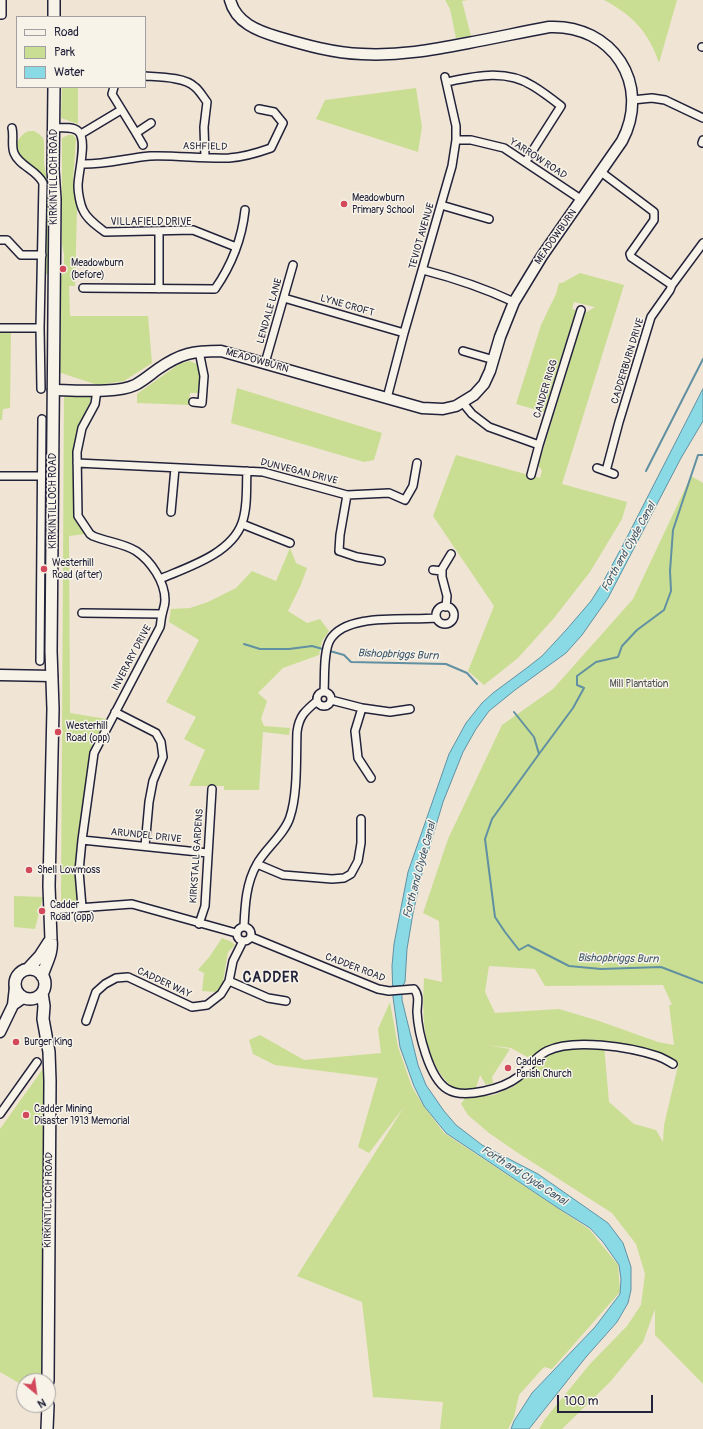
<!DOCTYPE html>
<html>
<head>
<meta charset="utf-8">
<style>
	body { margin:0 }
	#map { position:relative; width:703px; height:1429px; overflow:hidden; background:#f0e4d4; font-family:Pangolin,sans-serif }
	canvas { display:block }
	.legend { position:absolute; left:16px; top:16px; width:130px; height:72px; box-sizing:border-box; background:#f7f3e8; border:1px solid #a29fa3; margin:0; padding:5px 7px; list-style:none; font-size:12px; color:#22223b }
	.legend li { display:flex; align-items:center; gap:8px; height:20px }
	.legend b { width:20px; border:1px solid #a29fa3 }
	.north { position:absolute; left:16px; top:1373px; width:40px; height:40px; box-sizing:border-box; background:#f7f3e8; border:1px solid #a29fa3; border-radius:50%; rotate:151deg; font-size:11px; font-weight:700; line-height:16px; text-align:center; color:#22223b }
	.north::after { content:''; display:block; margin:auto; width:14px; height:18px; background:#d1495b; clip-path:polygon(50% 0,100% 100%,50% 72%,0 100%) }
	.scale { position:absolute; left:557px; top:1395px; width:96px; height:18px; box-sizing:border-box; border:2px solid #22223b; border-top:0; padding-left:5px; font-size:12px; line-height:14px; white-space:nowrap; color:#22223b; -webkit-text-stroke:3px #f7f3e8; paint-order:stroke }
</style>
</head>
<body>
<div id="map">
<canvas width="703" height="1429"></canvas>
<ul class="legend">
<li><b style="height:5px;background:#f7f3e8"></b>Road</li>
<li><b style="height:11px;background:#c9de93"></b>Park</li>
<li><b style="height:11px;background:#8adae6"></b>Water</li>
</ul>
<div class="north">N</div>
<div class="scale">100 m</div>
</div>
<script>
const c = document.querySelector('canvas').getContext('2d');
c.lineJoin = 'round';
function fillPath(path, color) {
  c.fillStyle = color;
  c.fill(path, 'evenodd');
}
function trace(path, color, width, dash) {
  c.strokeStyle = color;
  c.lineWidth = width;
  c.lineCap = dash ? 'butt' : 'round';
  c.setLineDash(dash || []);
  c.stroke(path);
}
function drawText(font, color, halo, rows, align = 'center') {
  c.font = font + ' Pangolin,sans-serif';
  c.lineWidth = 3;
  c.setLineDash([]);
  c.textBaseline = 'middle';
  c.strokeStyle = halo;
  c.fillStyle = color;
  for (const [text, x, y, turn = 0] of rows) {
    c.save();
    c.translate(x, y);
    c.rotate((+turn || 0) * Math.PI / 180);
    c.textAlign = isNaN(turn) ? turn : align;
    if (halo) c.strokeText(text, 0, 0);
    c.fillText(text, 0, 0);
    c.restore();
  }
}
fillPath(new Path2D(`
	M445,0H468L462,1L471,36L456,38L450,9Z
	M604,0H677L659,63C649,32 632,15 604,0Z
	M62,87H78V124L61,118Z
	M416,88L422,127L418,152L316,119L325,100Z
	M30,131H34L39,134L43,138L44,142V164L48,184V274H46V182C38,165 19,164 16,143C20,138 23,132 30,131Z
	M68,135H73L76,139L73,180L77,210L75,286H69L70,316H148L152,363L124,381L98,385L58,372L61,337V278L64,267V254L62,244V138Z
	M580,273L624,285L562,484L627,502L622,519L590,572L554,618L518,658L484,685L468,671L494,606L433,516L456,455L540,478L542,470L538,466L585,313L595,307L574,302L572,309L576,310L544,412L516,404L541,325L556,294L559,283H562Z
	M0,332H11L10,408L3,409L2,420H0Z
	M190,361L197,364L200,380L198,393H190L189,405L137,403V394L179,364Z
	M237,388L382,433L374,460L364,462L231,423Z
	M64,395L91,396L90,403L79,425L74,462V514L79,526L85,534L69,536L70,713L107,719L91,754L78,839L77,901L61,903Z
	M691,476L703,483V1384L655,1335V1309L643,1342L610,1382L562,1429H539L545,1419L590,1364L627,1326L641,1305L645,1274L636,1244L612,1213L515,1151L489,1133L468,1115L461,1104L465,1098L494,1095L515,1086L533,1060L511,1048L486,1045L510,1049L492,1077L493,1083L486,1085L480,1075L475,1091L458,1092C422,1065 422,1019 424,978L442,982L439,921L423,913L448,839L502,725L553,689L633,599ZM489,966L535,969L545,986L663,985L672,1005H669L674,1045L658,1042L599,1021L559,1009L495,1013L485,992ZM604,1045L670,1058L678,1066L664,1125L663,1142L656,1130L634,1124L609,1102Z
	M290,548L296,563L307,568L300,587L288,611L307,623L320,619L329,631L322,641L319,655L283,668L258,693L267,701L261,719L264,726L290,728L289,735L263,732L259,790H224V786H189L205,750L184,739L196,717L166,702L199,640L169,622L171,609L190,608L208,602L236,588L252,571L276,581Z
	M14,896L43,897L35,929L14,927Z
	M222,938L232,942L235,945L228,952L222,987L217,992L202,991L204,973L198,970L210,956Z
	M390,1002L398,1047L412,1087L423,1105L444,1133L589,1229L618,1265L620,1292L552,1369L544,1367L519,1395L514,1417L508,1429H440L443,1402L373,1397L362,1302L297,1276L404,1107L369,1153L358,1147L378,1078L275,1065L253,1054L249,1040L260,1035L304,1060L381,1053L378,1029Z
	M47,1063L45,1381H24V1386L0,1372V1129Z`), '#c9de93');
const water = new Path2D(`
	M703,389V421L681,458L608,598L582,635L566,653L515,690L489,711L476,729L463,752L443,802L423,869L413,913L407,949L405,982L402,987V1000L418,1065L426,1085L444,1111L456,1125L482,1145L538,1174L608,1223L623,1243L631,1267V1290L628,1303L617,1322L586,1357L529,1429H511L514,1421L532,1393L595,1327L620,1294L621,1279L619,1265L603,1242L590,1228L558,1208L446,1133L424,1106L414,1086L400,1047L393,997L392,966L394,944L408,872L449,754L466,723L482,703L493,693L528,667L542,656L567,629L591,601L603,582L623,545Z`);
fillPath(water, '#8adae6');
trace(water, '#6090a2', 1);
trace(new Path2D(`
	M646,471L703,359
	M244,644L260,649H289L312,646L344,655L351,662L446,664L467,673L477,684
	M514,712L534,737L539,754L492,819L485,839L495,917L505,932L519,950L528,945L569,966L601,969L661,967L703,983
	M539,754L573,708L584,688L577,685V676L596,662L618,657L622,646L637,630L664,610L671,591L670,571L673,530L698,455H703`), '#6090a2', 2);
const street = new Path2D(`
	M0,15H2V0
	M702,47H703
	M145,76C159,77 185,77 195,87C200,91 203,97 207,102L204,127L205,157
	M447,82C476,76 506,69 533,86C543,92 552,99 561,106L526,161
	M114,87L112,94L136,133L151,123
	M632,100L652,98L665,100L703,118
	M12,128C14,136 11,145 14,153C19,166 37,170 43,183L40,328L41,389
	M54,128C61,128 72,126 78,131C88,139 78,173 78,186C78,192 80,204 83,210C87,219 97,226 105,232L193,230L236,247
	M136,133L143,145
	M81,134L121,110
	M456,140H471L504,148L582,200
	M702,143L703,140
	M81,164C104,165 127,158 150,156C176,155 203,159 229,158C244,157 257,153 271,148L283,123L274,112L259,109
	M601,172L654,212V220L630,254L631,257L672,285L670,290L651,317L619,422L606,471
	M441,205L489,219
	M159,231V289
	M0,240H7L21,255H42
	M423,270C454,278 484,288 514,302
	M672,285L703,243
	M83,288L215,289C231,266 242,238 245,210
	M284,298L404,333
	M0,328H40
	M463,351L494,360
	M265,363L293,265
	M387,398L404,333L452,166L456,140V126L445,77
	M193,402L202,403L204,376L199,351
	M463,403L472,414L489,427L539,445
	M77,463L263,472L347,495L389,493L405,500L413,486L417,463
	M597,468L614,474
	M531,475L539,445L581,310
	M0,476H41
	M347,495L340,535L339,551L357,557L381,561
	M171,512L175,468
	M242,524L290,543
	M433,570L442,571
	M160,579C188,567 231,554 242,523C248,507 246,487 247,471
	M436 615a9 9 0 1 1 18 0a9 9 0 1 1-18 0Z
	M446,607L447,596L442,577V569L451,554
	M82,613L162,614
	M40,661L42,419
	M324,691C325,678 323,652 330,640C346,612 408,621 436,618
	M317 699a7 7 0 1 1 14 0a7 7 0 1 1-14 0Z
	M331,700L362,708L390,712L410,709
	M362,708L355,731L358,758L371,778
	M115,712L156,733L161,742L163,757L153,781L149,802L145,846
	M82,840L208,853
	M257,864L283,875L332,879L344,878L351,874L358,861L361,843V819
	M82,907L79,871L82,840L94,753L160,627C161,623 161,618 162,615C163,609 165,606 165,600C165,582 151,561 136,551C123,543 107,542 93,536L90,534L78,516L77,452L82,428L95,404L97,390
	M51,910L132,904L236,933
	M199,924L205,906L212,789
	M244,926C245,905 246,883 257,864C265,849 285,834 290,817C298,793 296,758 297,732C299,716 305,711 317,701
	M237 934a7 7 0 1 1 14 0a7 7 0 1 1-14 0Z
	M251,937L378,989L389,991L414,989C420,996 417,1004 417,1012C418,1032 429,1078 447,1089C464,1100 504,1088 518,1077C529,1069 533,1058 547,1051C573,1038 630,1047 657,1056C663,1058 668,1061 673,1064
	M229,981L268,998L286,1001
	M86,1021L96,992L105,984L116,978L128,977L192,1007L207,1005L221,994L229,981L233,961L243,941
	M0,1114L37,1062`);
const secondary = new Path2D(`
	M53,390C76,390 116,394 135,385C143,381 151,374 158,369C181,353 193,351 221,351L422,408L443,409L456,406L474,395L484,384L490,371L500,337L514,302L542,256L622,141C652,84 612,24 549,27C522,32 495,38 468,43C432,50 398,56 362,54C333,53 305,45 278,37C258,31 236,23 230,0
	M0,675L52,676
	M13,1005L23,998
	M0,1032L13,1005L15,987`);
const primary = new Path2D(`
	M54,0V17
	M28,969L40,956L49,942
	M15 984a15 15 0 1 1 30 0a15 15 0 1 1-30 0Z
	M42,976C46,963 53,953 51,940L49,886L53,709L51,651L55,199L53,170L54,87
	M42,993L44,1006L43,1019L49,1052L50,1081L48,1381
	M47,1429L48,1405`);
trace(street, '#22223b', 10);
trace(secondary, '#22223b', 13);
trace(primary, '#22223b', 14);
trace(street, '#f7f3e8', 7);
trace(secondary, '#f7f3e8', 10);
trace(primary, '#f7f3e8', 11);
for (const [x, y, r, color] of [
	[344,204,4,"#d1495b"],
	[63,269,4,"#d1495b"],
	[44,569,4,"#d1495b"],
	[58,732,4,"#d1495b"],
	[29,870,4,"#d1495b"],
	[42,911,4,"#d1495b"],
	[16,1042,4,"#d1495b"],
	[508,1068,4,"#d1495b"],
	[26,1115,4,"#d1495b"]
]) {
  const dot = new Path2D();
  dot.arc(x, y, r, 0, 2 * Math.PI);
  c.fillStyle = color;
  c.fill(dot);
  trace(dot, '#f7f3e8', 1.5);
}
drawText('10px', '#22223b', '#f7f3e8', [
	["ASHFIELD",205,147,1],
	["YARROW ROAD",538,159,33],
	["KIRKINTILLOCH ROAD",54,177,-90],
	["VILLAFIELD DRIVE",151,222],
	["TEVIOT AVENUE",422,236,-74],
	["MEADOWBURN",556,237,-55],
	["LYNE CROFT",347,306,16],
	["LENDALE LANE",270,311,-74],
	["MEADOWBURN",257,361,16],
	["CADDERBURN DRIVE",628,361,-73],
	["CANDER RIGG",546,389,-73],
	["DUNVEGAN DRIVE",299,472,14],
	["KIRKINTILLOCH ROAD",53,501,-90],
	["INVERARY DRIVE",132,658,-62],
	["ARUNDEL DRIVE",146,836,6],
	["KIRKSTALL GARDENS",197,856,-86],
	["CADDER ROAD",355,968,21],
	["CADDER WAY",164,983,25],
	["KIRKINTILLOCH ROAD",49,1200,-89]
]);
drawText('10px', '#22223b', '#f7f3e8', [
	["Meadowburn",352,198],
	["Primary School",352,210],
	["Meadowburn",71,263],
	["(before)",71,275],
	["Westerhill",52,563],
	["Road (after)",52,575],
	["Westerhill",66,726],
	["Road (opp)",66,738],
	["Shell Lowmoss",37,870],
	["Cadder",50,905],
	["Road (opp)",50,917],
	["Burger King",24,1042],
	["Cadder",516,1062],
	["Parish Church",516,1074],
	["Cadder Mining",34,1109],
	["Disaster 1913 Memorial",34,1121]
], 'left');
drawText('10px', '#4c5151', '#f7f3e8', [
	["Mill Plantation",639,684]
]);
drawText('italic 11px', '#41596e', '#f7f3e8', [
	["Forth and Clyde Canal",629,547,-61],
	["Bishopbriggs Burn",398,655,2],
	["Forth and Clyde Canal",420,870,-75],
	["Bishopbriggs Burn",618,959,1],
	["Forth and Clyde Canal",524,1176,33]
]);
c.letterSpacing = '1px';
drawText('bold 14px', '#22223b', '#f7f3e8', [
	["CADDER",271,978]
]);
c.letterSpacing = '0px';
</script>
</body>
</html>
